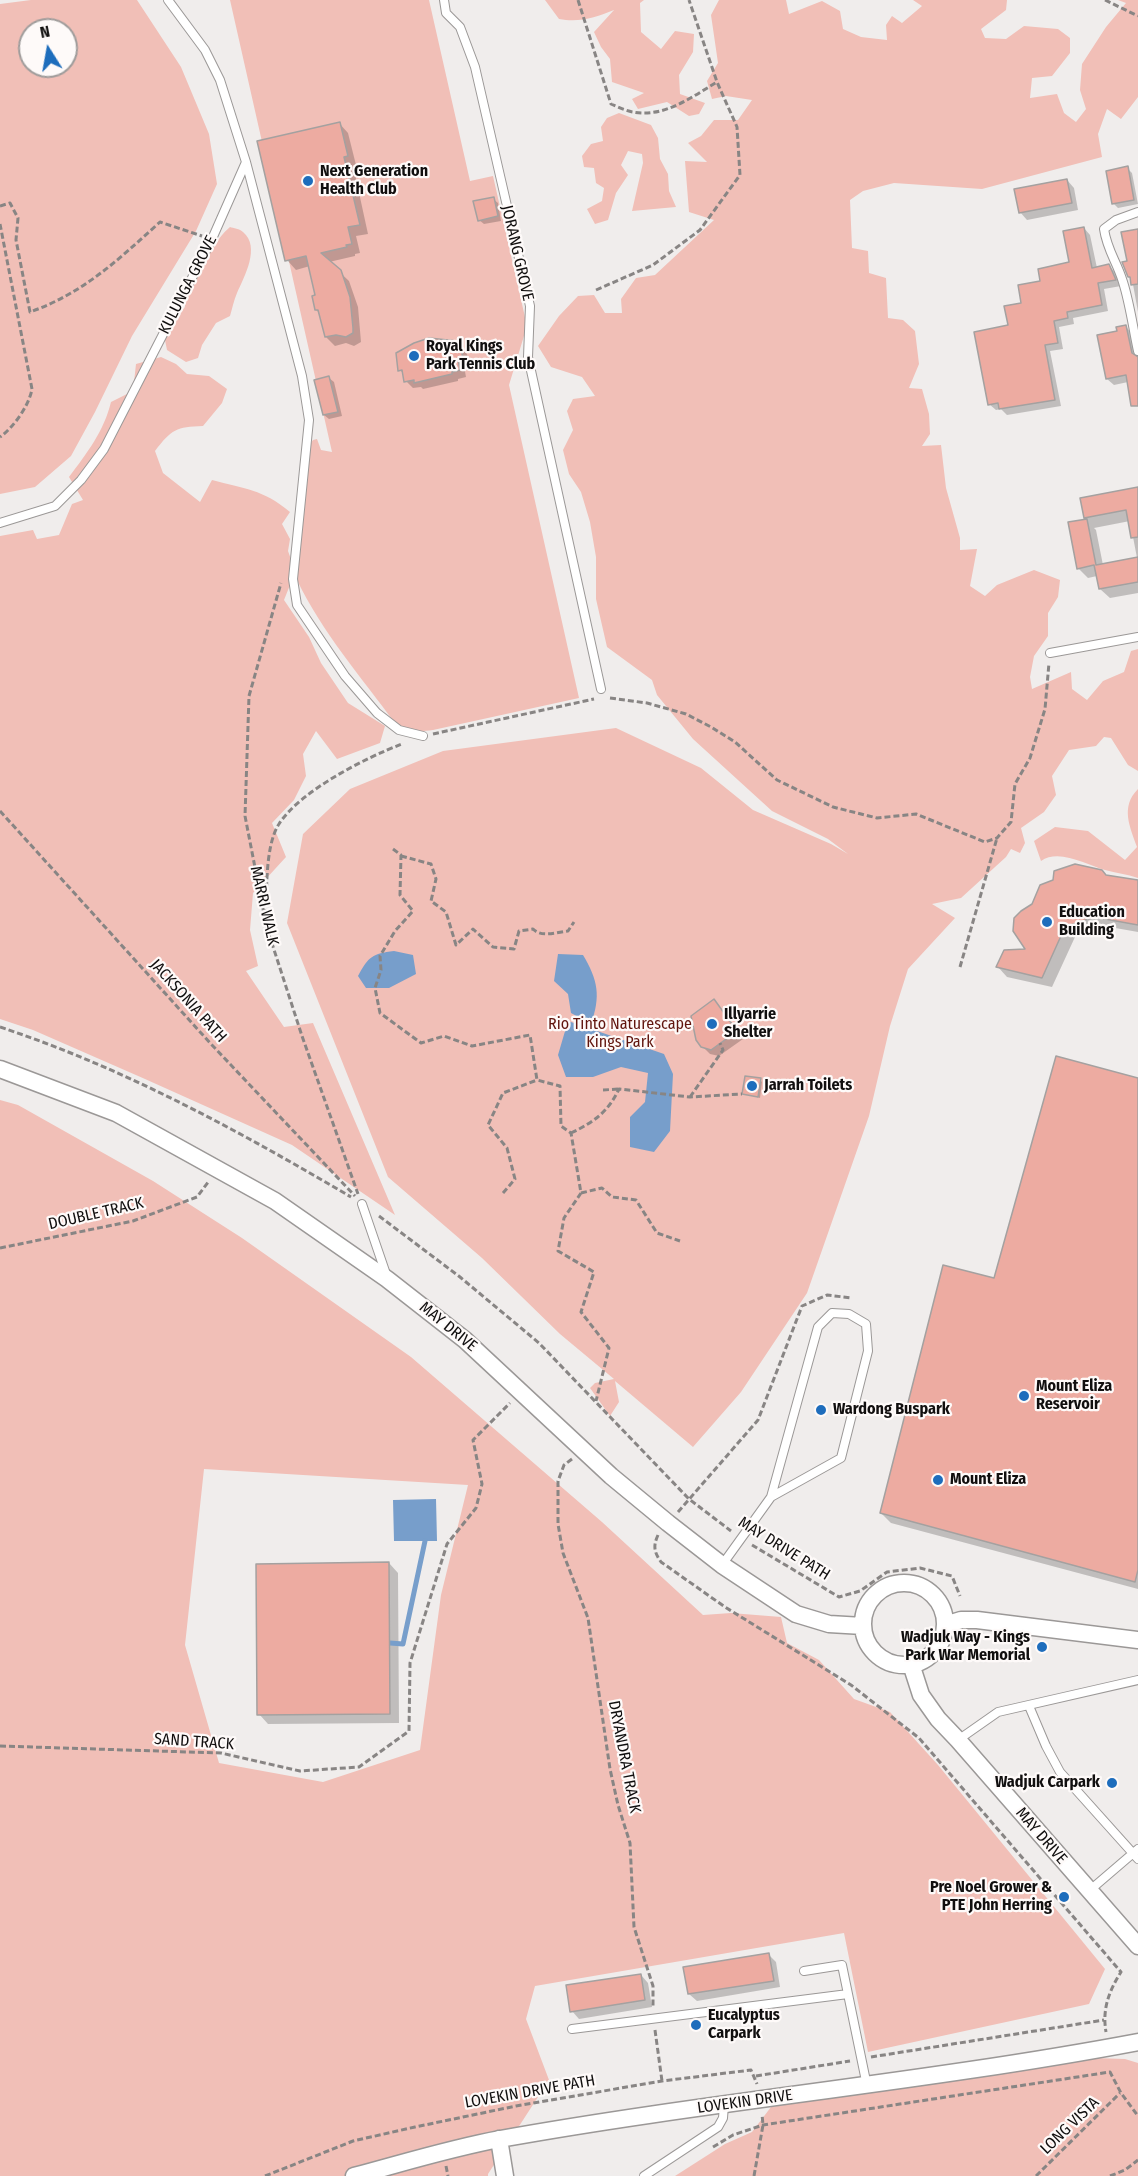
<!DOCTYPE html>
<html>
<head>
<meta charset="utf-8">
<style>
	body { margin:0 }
	#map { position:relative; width:1138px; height:2176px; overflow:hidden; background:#f0edec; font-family:"Fira Sans Condensed",sans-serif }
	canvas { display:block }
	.north { position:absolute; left:18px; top:18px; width:60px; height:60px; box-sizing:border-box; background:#fefaf9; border:2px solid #9f9c9b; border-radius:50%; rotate:349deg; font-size:16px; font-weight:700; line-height:24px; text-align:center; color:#110f0f }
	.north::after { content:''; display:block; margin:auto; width:21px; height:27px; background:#1e6dbc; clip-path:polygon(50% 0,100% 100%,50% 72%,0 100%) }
</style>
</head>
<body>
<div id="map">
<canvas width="1138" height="2176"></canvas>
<div class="north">N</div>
</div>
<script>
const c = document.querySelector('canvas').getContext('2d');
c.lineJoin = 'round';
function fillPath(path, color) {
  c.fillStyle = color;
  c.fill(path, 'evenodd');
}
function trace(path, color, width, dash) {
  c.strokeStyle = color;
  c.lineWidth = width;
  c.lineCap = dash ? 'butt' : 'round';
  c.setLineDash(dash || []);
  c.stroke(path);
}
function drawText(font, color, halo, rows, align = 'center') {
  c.font = font + ' "Fira Sans Condensed",sans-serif';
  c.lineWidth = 4.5;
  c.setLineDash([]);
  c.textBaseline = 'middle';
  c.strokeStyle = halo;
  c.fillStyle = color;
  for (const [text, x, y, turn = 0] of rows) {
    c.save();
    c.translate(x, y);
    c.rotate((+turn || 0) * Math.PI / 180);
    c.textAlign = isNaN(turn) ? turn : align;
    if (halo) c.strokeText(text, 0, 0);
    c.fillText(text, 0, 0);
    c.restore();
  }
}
fillPath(new Path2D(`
	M31,0H137L181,67L209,134L217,184L196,231L132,336L95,412L71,456L35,487L0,494V4ZM30,30H66V66H30Z
	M230,0H429L470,181L493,176L527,326L509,385L579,698L433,730C418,732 408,732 395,723C361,677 322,632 297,580L310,444L313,440L317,439L321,450L332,452Z
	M545,0H644L640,3L641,32L661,49L675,31L694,34L693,52L679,75L680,94L705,103L699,114L689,116L667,102L638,109L632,99L644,93L612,82L610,59L601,47L594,32L614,10C596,17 580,23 559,19Z
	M719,0H786L789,14L822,1L840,11L843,29L861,37L887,40L886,25L892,16L902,23L922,6L913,0H1007L1006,10L981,29L985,38L1006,39L1024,26L1058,29L1070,38V53L1052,76L1032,78L1030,98L1057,94L1064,113L1076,122L1086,109L1080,90L1082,64L1106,27L1126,3L1118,0H1138V97L1121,119L1107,109L1098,134L1102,157L982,189L894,183L863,191L850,200L852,248L868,251L869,273L886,278L888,318L903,320L915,331L919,364L909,388L922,389L929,414L930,434L922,446L941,445L946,488L960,538V550L977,549L970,586L985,596L997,585L1034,570L1060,580L1058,597L1048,613V636L1034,656L1030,677L1032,689L1071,672L1072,689L1087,700L1103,681L1124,672L1131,651L1138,649V771L1128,765L1111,738L1104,737L1096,746L1069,750L1052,776L1056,795L1044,812L1021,828L1025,843L1020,853L1011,849L1006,857L961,898L932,904L955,918L908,969L890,1026L869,1116L807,1293L741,1392L693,1447L615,1381L619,1402L610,1416L590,1388L595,1383L614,1379L560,1334L482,1258L388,1177L287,923L303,834L350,789L443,751L616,728L701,768L753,810L831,844L848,854L828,839L772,811L693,739L657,695L652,680L607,647L596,599V557L590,522L581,492L569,474L563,450L573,430L567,411L573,399L595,396L582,377L551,367L538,346L559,316L578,296L594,295L605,313H622L621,299L636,278L655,275L714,220L689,212L685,161L707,162L688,143L701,136L714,120H738L752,100L726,96L712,99L707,81L718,63L711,15Z
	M619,113L651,125L658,138L660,159L668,174L669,191L676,207L632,211L643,163L642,154L628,151L621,165L628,175L616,193L608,220L595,224L587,209L602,201L604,188L596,183L594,168L584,167L582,156L591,144L603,141L601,127L607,118Z
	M230,227C233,228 240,229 243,232C261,247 244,277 237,293C234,300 232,309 230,316L216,323L202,345L198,358L186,362L167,350L163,330L185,307C185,304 184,301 184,298C186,284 218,236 230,227Z
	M161,357L176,364L187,374L209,376L227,389L222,403L203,426C176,427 172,429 155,451L163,473L200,502L212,480C244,489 263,489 290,512L282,524L290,539L288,551L292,562L290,585L284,600L309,637L321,663L348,703L385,726L380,743L337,759L316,731L303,754L306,776L294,800L272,823L286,857L253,893L250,930L258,966L246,971L284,1027L313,1023L395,1215L292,1145L145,1079L33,1030L0,1019V536L33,530L37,539L59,535L72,504L83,500L69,477C87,453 104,431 111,402L133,391L136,364Z
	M1138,789V878C1127,874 1116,873 1105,870C1087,865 1059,848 1041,861L1034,841L1055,827L1088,831L1125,860L1137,847C1130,827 1120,807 1138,789Z
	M0,1100L18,1105L153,1181L242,1238L411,1357L602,1522L703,1615L731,1613L781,1617L787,1643L819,1660L854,1699L890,1712L938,1765L1105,1969L1089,2004L868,2052L844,1933L535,1986L526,2019L549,2080L488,2174V2176H0ZM204,1469L468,1485L441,1595L420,1750L323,1782L219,1763L185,1645Z
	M1094,2058L1125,2059L1138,2063V2176H675L725,2144L752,2132L771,2107Z`), '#f1bfb7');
fillPath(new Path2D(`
	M394,951L413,955L416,974L389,988H366L358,976C369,956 372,954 394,951Z
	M558,954L583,955C598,980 601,996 591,1024L571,1013L568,994L554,981Z
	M568,1021L664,1054L673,1074L670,1131L654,1152L630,1147V1117L645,1102L648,1073L621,1067L593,1077H566L558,1055Z
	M436,1499L437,1541H394L393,1500Z`), '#779ecb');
fillPath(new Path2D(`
	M339,123L348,133L356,165H353L368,234L356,236L360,253L355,254V256L329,262L349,281L358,307L361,342L354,346L346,343L335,346L326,337L321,314L316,310V296L310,266L296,270L287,260Z
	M1127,168L1132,173L1138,204L1118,208L1113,203Z
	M1067,180L1074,188L1078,210L1027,220L1020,212Z
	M493,199L498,203L501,221L484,224L479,220Z
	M1084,228L1090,235L1097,268L1109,266L1115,272L1121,286L1104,289L1108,311L1073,318L1074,324L1059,327L1063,349L1050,351L1061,406L1007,415L1001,409L996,410L989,404L1009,327L1023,304L1042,282L1071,264Z
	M1138,230V312L1132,279L1129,277V262Z
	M1126,327L1132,333L1138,359V388L1128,382L1114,385L1107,379L1119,332Z
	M456,342L467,354L469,365L464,366L466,377L458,379V381L423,389L421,387L413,388L406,381L405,375L400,370Z
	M329,378L334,382L342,416L329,419L324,415Z
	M1138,488V593L1110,598L1100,589L1097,576L1088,578L1078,568L1070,523L1087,520L1085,518ZM1130,521L1137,558L1103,565L1096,530L1094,528Z
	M1107,877L1138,881V932L1104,926L1075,937L1052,987L1007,977L998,967L1028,950Z
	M714,1001L743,1039L719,1056L710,1054L702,1046Z
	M760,1080L762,1082L760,1098L744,1093Z
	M1138,1080V1589L891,1523L881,1513L996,1280Z
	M389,1563L398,1573L399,1723L268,1724L259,1714Z
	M769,1955L776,1962L780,1987L697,2001L689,1994Z
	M641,1975L648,1983L652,2007L579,2019L572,2011Z`), '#0003');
trace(new Path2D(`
	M390,1643L403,1644L425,1541`), '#779ecb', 5);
const building = new Path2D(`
	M340,122L348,156L344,157L360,225L348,227L352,244L346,245L347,247L321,253L341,270L350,297L353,328V333L346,337L336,335L325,337L318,310H315L312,296L315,295L306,256L285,261L257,141Z
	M1128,166L1134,200L1112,204L1106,171Z
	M1067,179L1072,203L1019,213L1014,189Z
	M494,197L498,216L478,221L473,201Z
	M1084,227L1092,268L1109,264L1116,280L1098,283L1102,305L1067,312L1068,318L1054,321L1058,343L1045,345L1055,400L999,409L998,403L988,405L974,332L1008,325L1004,306L1021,303L1018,285L1040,281L1038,269L1069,262L1063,231Z
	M1138,229V284L1131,285L1130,277H1128L1122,262L1127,261L1121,232Z
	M1126,325L1132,353L1138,357V406H1131L1126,375L1106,379L1097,335L1117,331L1116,327Z
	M429,338L457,341L460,345L463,358L458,359L460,370L452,372V374L414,383V380L404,382L402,370L398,371L396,353L414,343Z
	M329,376L338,412L323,415L314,380Z
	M1138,487V537L1131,538L1126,510L1084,518L1080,498Z
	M1087,519L1096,565L1138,557V582L1099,589L1094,565L1077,569L1068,522Z
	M1075,864L1102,870L1106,875L1138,880V925L1094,917L1065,927L1042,978L996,967L1004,950L1025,949L1013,931L1014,918L1021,911L1032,904L1040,885L1053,880L1054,871Z
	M714,999L737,1031L711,1050L701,1047L696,1040L691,1016Z
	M1056,1056L1138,1078V1570L1135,1582L880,1513L943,1265L994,1278Z
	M745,1076L761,1078L758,1097L742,1094Z
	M389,1562L390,1714L257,1715L256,1564Z
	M769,1953L774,1981L688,1994L683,1967Z
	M641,1974L645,2000L570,2012L566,1985Z`);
fillPath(building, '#edaba1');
trace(building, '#a4a1a0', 1.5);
const lane = new Path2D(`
	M444,0L446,13L460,27L475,67L530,306L528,357L601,689
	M246,162L302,376L309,420L293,579L297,605L345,676L377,713L399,730L423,736
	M1138,212L1116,220L1104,229C1107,250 1117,262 1123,282C1130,304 1133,328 1138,351
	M0,523L55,506L81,480L104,449L212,239L246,162L220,80L205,50L168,0
	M1050,653L1138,637
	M362,1204L386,1274
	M722,1565L771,1497L818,1327L832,1313L849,1314L866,1324L868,1351L841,1458L771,1497
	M1029,1706L1046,1746L1060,1772L1138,1859
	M958,1740L998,1712L1138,1680
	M1089,1891L1138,1849
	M804,1971L842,1965L867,2086
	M572,2029L848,1994
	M644,2176L718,2127L723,2118L724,2105`);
const street = new Path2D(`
	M0,1069L116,1113L275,1201L387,1279L465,1340L611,1476L668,1523L722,1565L796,1614L829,1624L863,1626
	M863 1624a41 41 0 1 1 82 0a41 41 0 1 1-82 0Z
	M945,1625L961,1620H977L1138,1640
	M911,1664L921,1695L938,1719L958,1740L1138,1946
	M499,2139L505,2176
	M354,2176C403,2163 451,2148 500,2139C712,2101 926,2082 1138,2042`);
trace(lane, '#9b9897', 10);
trace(street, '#9b9897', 19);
trace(new Path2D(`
	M578,0L611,104C618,107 626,111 633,112C664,118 692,97 717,82
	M1105,0L1138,16
	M0,206L10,203L18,218L16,240L30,312C84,293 119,259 160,222L202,236
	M0,224L32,389C29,406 13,428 0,437
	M596,290L653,265L700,230L740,175L737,127L717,82L689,0
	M610,698L647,703L686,714L711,727L735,742L777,780L833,807L877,818L916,814L985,842L997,838L1011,822L1015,784L1030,758L1045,709L1049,663
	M433,734L594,699
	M0,811L211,1044L355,1196
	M393,849L401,855L400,895L413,911L395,931L380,956L381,970L375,988L380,1013L421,1043L444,1036L472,1046L530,1035L537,1080L560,1086L561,1126L571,1133L581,1193L564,1218L558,1251L594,1272L581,1312L609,1348L596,1401
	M401,856L431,864L436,879L431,901L446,912L456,945L473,929L493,947L514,949L519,931L533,929C542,938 557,932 568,931L574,922
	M265,919L245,816L249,696L281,583
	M266,924C267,898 264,847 279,824C300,791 365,758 402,744
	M266,925L302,1036L358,1194
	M960,967L997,838
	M0,1027C124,1068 239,1131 351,1197
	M603,1090L619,1089
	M690,1097L723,1050L720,1043
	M571,1133C594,1122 608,1112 619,1089L690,1097L742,1094
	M503,1193L515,1179L507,1148L488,1125L503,1093L537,1080
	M581,1193L602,1188L612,1197L636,1200L657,1233L680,1241
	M379,1216L460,1277L539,1343L689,1499L731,1531
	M0,1248L133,1221L197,1197L209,1181
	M572,1459L564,1465L558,1481V1524L563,1553L588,1618L610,1769L618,1805L630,1843L634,1927L653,1986V2008
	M678,1512L758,1420L802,1306L827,1295L852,1298
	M658,1535C653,1546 654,1552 661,1562L725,1607L851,1685L919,1738L1121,1972C1109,1991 1102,2009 1106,2032
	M752,1545L839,1597L860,1591L887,1572L920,1568L952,1576L960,1596
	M0,1746L221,1753L300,1771L359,1767L409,1731L410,1663L447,1544L476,1508L482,1484L473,1440L510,1403
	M655,2030L662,2081
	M871,2057L1104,2020
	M756,2076L850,2061
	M713,2147L733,2135L763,2125L1110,2072L1121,2093L1138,2116
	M446,2166L448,2176
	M265,2176L353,2141L415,2127L516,2106L662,2081L751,2070L757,2084
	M754,2176L763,2125L762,2114
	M1036,2176L1120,2093
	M1110,2176L1125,2170L1138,2160`), '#888584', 3, [6, 3]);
trace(lane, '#fff', 8);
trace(street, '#fff', 16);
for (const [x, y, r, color] of [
	[308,181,6,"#1e6dbc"],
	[414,356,6,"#1e6dbc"],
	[1047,922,6,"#1e6dbc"],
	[712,1024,6,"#1e6dbc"],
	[752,1086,6,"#1e6dbc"],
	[1024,1396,6,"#1e6dbc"],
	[821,1410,6,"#1e6dbc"],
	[938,1480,6,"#1e6dbc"],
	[1042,1647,6,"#1e6dbc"],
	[1112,1783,6,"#1e6dbc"],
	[1064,1897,6,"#1e6dbc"],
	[696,2025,6,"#1e6dbc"]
]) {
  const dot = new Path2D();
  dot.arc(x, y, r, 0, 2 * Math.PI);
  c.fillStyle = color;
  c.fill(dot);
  trace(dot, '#fefaf9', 2);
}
drawText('bold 16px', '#110f0f', '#fefaf9', [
	["Next Generation",320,172],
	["Health Club",320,190],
	["Royal Kings",426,347],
	["Park Tennis Club",426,365],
	["Education",1059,913],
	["Building",1059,931],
	["Illyarrie",724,1015],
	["Shelter",724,1033],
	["Jarrah Toilets",764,1086],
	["Mount Eliza",1036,1387],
	["Reservoir",1036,1405],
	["Wardong Buspark",833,1410],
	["Mount Eliza",950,1480],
	["Wadjuk Way - Kings",1030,1638,"right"],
	["Park War Memorial",1030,1656,"right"],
	["Wadjuk Carpark",1100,1783,"right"],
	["Pre Noel Grower &",1052,1888,"right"],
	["PTE John Herring",1052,1906,"right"],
	["Eucalyptus",708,2016],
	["Carpark",708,2034]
], 'left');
drawText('16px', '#110f0f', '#fefaf9', [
	["JORANG GROVE",517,253,77],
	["KULUNGA GROVE",188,285,-63],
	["MARRI WALK",264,906,77],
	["JACKSONIA PATH",188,1001,48],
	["DOUBLE TRACK",96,1214,-13],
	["MAY DRIVE",448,1327,39],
	["MAY DRIVE PATH",784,1549,32],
	["SAND TRACK",194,1742,4],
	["DRYANDRA TRACK",624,1757,79],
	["MAY DRIVE",1041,1836,49],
	["LOVEKIN DRIVE PATH",530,2092,-10],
	["LOVEKIN DRIVE",745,2102,-8],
	["LONG VISTA",1070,2126,-44]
]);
drawText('16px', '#61150e', '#fefaf9', [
	["Rio Tinto Naturescape",620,1025],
	["Kings Park",620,1043]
]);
</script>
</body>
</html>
